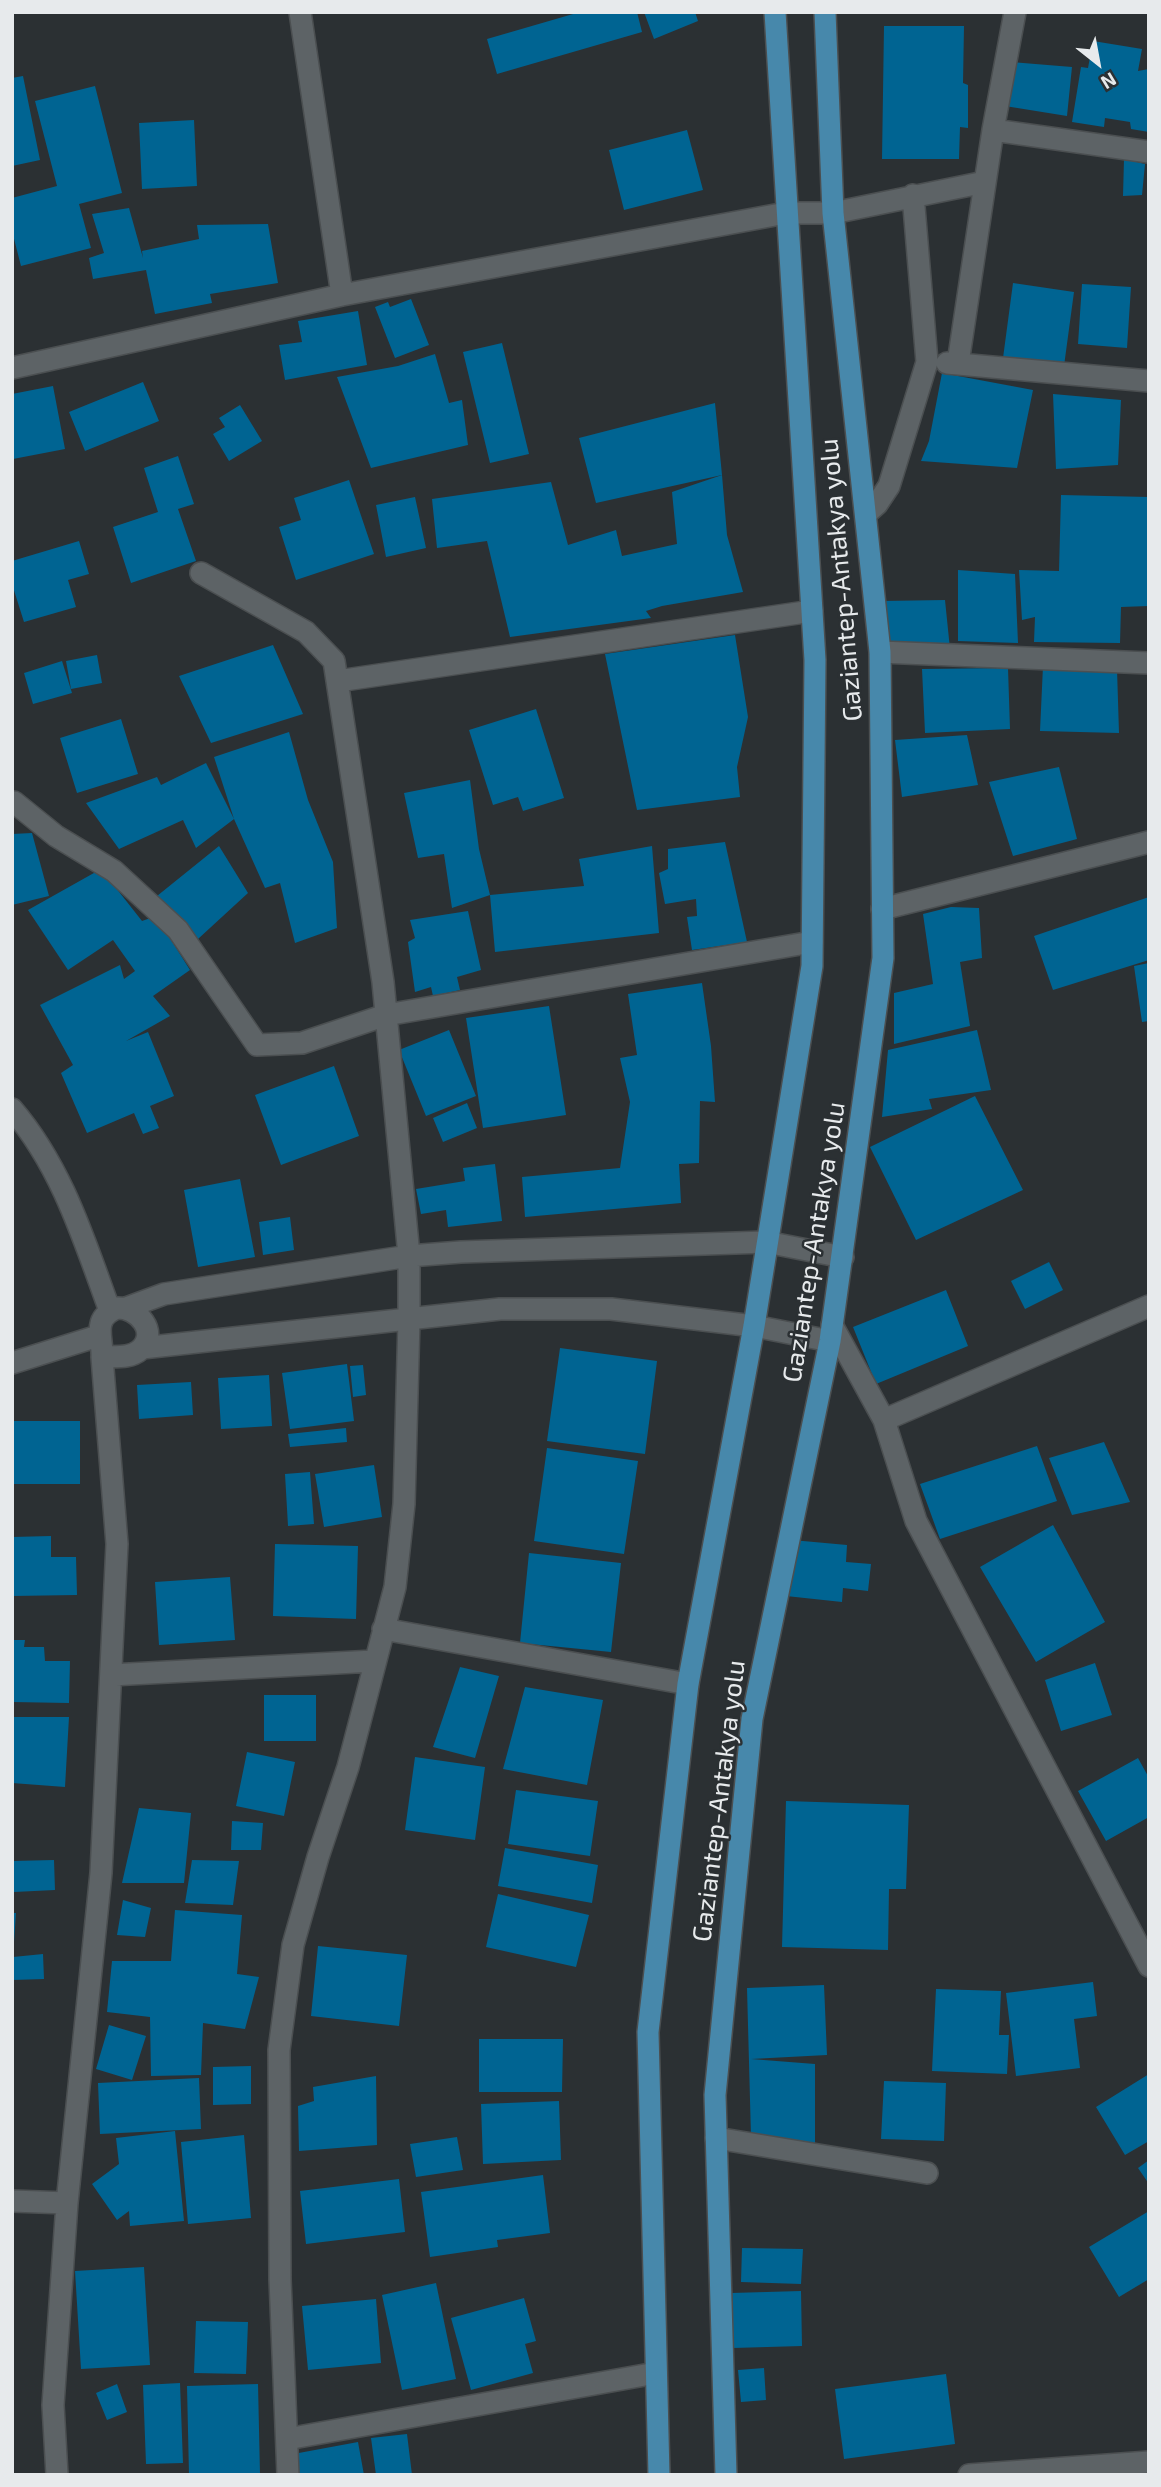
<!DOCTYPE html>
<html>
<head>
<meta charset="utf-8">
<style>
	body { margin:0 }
	#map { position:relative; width:1161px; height:2487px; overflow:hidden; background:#2b3033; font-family:"Exo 2",sans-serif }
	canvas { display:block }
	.frame { position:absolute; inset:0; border:14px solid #e7eaec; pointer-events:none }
	.north { position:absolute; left:1063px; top:28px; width:70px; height:70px; -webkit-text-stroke:5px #2b3033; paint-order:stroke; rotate:149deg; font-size:19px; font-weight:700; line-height:28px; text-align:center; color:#e7eaec }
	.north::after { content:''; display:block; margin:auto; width:24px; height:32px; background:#e7eaec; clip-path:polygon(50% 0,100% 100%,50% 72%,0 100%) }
</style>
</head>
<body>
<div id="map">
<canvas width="1161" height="2487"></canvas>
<div class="frame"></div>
<div class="north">N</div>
</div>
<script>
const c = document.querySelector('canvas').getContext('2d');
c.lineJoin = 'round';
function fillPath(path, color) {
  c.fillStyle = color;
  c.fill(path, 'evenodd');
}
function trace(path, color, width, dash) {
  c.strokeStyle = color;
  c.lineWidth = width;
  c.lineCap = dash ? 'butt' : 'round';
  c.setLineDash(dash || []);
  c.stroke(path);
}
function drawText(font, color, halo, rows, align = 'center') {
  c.font = font + ' "Exo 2",sans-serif';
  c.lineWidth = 5;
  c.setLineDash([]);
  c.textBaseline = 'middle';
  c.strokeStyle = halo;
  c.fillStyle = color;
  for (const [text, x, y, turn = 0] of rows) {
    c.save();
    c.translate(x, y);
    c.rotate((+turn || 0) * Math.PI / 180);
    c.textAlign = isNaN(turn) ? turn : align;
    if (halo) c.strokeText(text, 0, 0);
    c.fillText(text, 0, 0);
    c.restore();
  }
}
fillPath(new Path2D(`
	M580,12H637L642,32L497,74L487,39Z
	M644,12H695L698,21L654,39Z
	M884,26H964L963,83L968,85V128L960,127L959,159H882Z
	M1093,41L1142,49L1138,71L1149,69V132L1131,129L1130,122L1105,118L1104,127L1072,122L1081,67L1088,68Z
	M1011,62L1072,67L1067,116L1005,106Z
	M23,76L40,160L12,166V78Z
	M95,86L122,193L79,204L91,248L21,266L12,231V198L57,186L35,101Z
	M194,120L197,186L142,189L139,123Z
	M687,130L703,190L624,210L609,150Z
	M1124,159L1145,164L1142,195L1123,196Z
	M129,208L143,258L142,251L199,239L197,225L268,224L278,283L210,294L212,303L155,314L146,270L93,279L89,258L104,253L92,214Z
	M1013,283L1074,292L1064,366L1003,358Z
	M1082,284L1131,287L1127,348L1078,344Z
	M411,299L429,345L395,358L375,307L388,302L390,307Z
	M358,311L367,365L285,380L279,345L302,342L298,321Z
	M502,343L529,454L490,463L463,352Z
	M435,354L449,403L462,400L468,445L371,468L337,377L398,366Z
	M942,373L1033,390L1017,468L921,461L929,441Z
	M143,382L159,421L85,451L69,412Z
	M53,386L65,449L13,459L12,394Z
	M1053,394L1121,400L1118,465L1056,469Z
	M715,403L722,475L727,535L743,592L662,606L646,611L651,618L510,637L487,541L437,548L432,499L551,482L568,545L616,530L622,556L677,544L672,492L722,475L596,503L579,438Z
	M240,405L262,441L229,461L213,434L225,427L219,418Z
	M178,456L194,504L178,509L196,561L131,583L113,527L158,512L144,468Z
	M349,480L374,554L296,580L279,527L301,520L294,498Z
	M1061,495L1149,497V606L1121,607L1120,643L1034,642L1035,617L1022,620L1019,570L1059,571Z
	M415,497L426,548L386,557L376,505Z
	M79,541L89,574L68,580L76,607L24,622L12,584V561Z
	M958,570L1015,574L1018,643L958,641Z
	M945,600L950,649H887L882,601Z
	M735,635L748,717L737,767L740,797L637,810L605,654Z
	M273,645L303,714L211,743L179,676Z
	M97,655L102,683L71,689L66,661Z
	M62,661L72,693L33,704L24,673Z
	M1043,666L1117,669L1119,733L1040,731Z
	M1008,668L1010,729L925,733L922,669Z
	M536,709L564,798L523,811L518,797L493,805L469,730Z
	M121,719L138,774L77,793L60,738Z
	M289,732L308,800L333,862L337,928L295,943L280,883L265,888L234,819L214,757Z
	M967,735L978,785L902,797L895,740Z
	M206,763L234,819L196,848L183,820L119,849L86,803L157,777L161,785Z
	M1059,767L1077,839L1013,856L989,782Z
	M470,780L479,849L490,895L584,886L579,859L652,846L659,933L495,952L490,895L452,908L444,854L418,858L404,793Z
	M32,833L49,896L12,905V834Z
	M725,842L747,942L692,950L687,917L697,916L696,899L665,904L659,873L668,869V849Z
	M219,846L248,893L198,939L157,896Z
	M101,869L142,921L156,916L190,970L153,996L170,1016L126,1041L148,1032L174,1096L150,1106L159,1128L143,1134L134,1113L87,1133L61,1073L73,1065L40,1005L120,965L124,979L135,971L113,940L68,970L28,910Z
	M1149,897V960L1053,990L1034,936Z
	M951,907L979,908L982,958L960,962L970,1026L894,1044V993L933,984L923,914Z
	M468,911L481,970L457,977L460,990L433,996L431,987L415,992L408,942L415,938L410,920Z
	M1149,963V1021L1142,1022L1134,966Z
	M702,983L711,1046L715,1102L700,1101L699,1163L679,1164L681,1203L525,1217L522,1177L620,1168L630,1102L620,1058L637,1055L628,994Z
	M549,1006L566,1115L483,1128L466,1018Z
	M449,1030L476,1096L426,1116L399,1050Z
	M977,1030L991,1090L929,1099L932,1109L882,1117L888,1050Z
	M334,1066L359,1136L281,1165L255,1095Z
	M975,1096L1023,1190L916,1240L870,1147Z
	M467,1103L477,1128L443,1142L433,1118Z
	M495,1164L502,1221L448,1227L446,1210L421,1214L416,1189L465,1181L463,1168Z
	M240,1179L255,1257L198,1267L184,1190Z
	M290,1217L294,1250L263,1255L259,1222Z
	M1049,1262L1063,1290L1025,1309L1011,1281Z
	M946,1290L968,1346L876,1384L853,1327Z
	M560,1348L657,1361L645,1454L547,1441Z
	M347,1364L354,1421L290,1429L282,1373Z
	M363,1365L366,1395L353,1397L350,1366Z
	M269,1375L272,1426L221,1429L218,1378Z
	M191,1382L193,1415L139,1419L137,1385Z
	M12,1421H80V1484H12Z
	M346,1428L347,1442L290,1447L288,1434Z
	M1104,1442L1130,1502L1072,1515L1049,1458Z
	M1037,1446L1057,1501L940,1539L920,1484Z
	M547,1448L638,1461L624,1554L534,1541Z
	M374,1465L382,1517L324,1527L315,1474Z
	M310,1472L314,1524L288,1526L285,1474Z
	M1053,1525L1105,1622L1036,1662L980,1567Z
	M51,1536V1557H76L77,1595L12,1596V1537Z
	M792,1540L847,1545L846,1562L871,1564L868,1591L843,1588L842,1602L786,1596Z
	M275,1544L358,1546L356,1619L273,1616Z
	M529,1553L621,1563L611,1652L520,1643Z
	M230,1577L235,1640L159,1645L155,1582Z
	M12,1640H25L24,1647H44L45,1661H70L69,1703L12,1702Z
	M1095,1663L1112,1715L1061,1731L1045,1680Z
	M460,1667L499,1676L475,1758L433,1747Z
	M525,1687L603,1700L587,1785L503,1769Z
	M264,1695H316V1741H264Z
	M12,1717H69L65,1787L12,1783Z
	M247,1752L295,1762L284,1816L236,1806Z
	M415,1757L485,1767L475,1840L405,1830Z
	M1138,1758L1149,1778V1817L1106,1841L1078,1791Z
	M516,1790L598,1801L590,1856L508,1844Z
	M786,1801L909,1805L906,1889H889L888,1950L782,1947Z
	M139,1808L191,1813L184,1883H122Z
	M232,1821L263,1823L261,1850H231Z
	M505,1848L598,1865L592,1903L498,1886Z
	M54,1860L55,1890L14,1892L12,1861Z
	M192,1860L239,1861L233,1905L185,1903Z
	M498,1894L589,1915L576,1967L486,1947Z
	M123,1900L151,1908L145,1937L117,1935Z
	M175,1910L242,1915L237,1974L259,1977L245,2029L203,2023L201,2075L151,2076L150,2017L107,2012L112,1961H171Z
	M12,1913H16L14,1942H12Z
	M318,1946L407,1955L399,2026L311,2016Z
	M43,1954L44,1979L12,1980L13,1957Z
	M1093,1982L1097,2016L1074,2019L1080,2068L1016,2076L1006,1993Z
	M824,1985L827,2055L751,2059L815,2064V2144L751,2137L747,1988Z
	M936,1989L1001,1991L999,2035H1009L1007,2074L932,2071Z
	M109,2025L146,2036L132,2080L96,2069Z
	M479,2039H563L562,2092H479Z
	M251,2066V2104L213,2105V2067Z
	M1149,2074V2141L1125,2155L1096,2107Z
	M376,2076L377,2145L299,2151L298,2106L314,2101L313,2087Z
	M199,2078L201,2129L100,2134L98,2083Z
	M884,2081L946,2083L944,2141L881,2139Z
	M559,2101L561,2160L483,2164L481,2104Z
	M175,2131L184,2221L130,2226L129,2211L117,2220L92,2184L119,2164L116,2138Z
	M244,2135L251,2218L188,2224L181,2142Z
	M457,2137L463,2170L416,2177L410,2144Z
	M1149,2160V2184L1138,2168Z
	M543,2175L550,2233L497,2240L498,2247L430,2257L421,2192Z
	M399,2179L405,2232L306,2244L300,2191Z
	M1149,2211V2279L1119,2297L1089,2247Z
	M742,2248L803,2249L801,2284L741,2282Z
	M144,2267L150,2365L81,2369L75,2271Z
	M436,2283L456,2379L402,2390L382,2295Z
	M801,2291L802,2346L733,2348L731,2293Z
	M524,2298L536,2341L525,2344L533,2373L471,2390L451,2318Z
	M376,2299L381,2363L308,2370L302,2306Z
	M196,2321L248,2322L246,2374L194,2373Z
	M764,2368L766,2400L741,2402L738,2370Z
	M946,2374L955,2444L844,2459L835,2389Z
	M180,2383L183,2463L146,2464L143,2385Z
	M117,2384L127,2412L107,2420L96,2393Z
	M258,2384L260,2474L189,2475L187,2386Z
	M407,2434L412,2475H376L371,2438Z
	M358,2442L364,2475H291L288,2455Z`), '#006492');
const minor = new Path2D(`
	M300,12L342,295
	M993,130L1149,152
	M947,363L1149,381
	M958,363L993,130L1015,12
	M12,368L342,295L786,213H833L985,182
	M867,513L877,504L889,486L927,362L913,195
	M201,573L306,632L334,661L383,982L409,1256V1320L404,1504L395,1587L348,1767L318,1857L293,1945L279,2050L280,2279L288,2475
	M880,652L1149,663
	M338,681L812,611
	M14,802L56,836L114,871L178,930L257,1045L302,1043L386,1015L812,942
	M882,909L1149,842
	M12,1109C62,1167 84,1240 110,1311
	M117,1308C137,1307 160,1332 140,1350C129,1359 115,1356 102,1357C103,1337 91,1319 117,1308Z
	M126,1308L164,1294L409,1256L461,1252L766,1242L843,1257
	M832,1325L884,1420L916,1521L1149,1966
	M142,1348L500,1309H611L754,1326L830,1341
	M12,1363L98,1336
	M884,1420L1149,1306
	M383,1629L688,1684
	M111,1675L374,1661
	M716,2138L927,2173
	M12,2201L67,2203
	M287,2439L656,2373
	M57,2475L53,2405L67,2203L101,1873L117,1544L102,1357
	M969,2475L1149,2462`);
const major = new Path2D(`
	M659,2475L648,2032L688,1684L754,1326L812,966L815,660L775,12
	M726,2475L715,2095L752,1719L830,1341L883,958L880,652L833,213L825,12`);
trace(minor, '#4b4f51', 24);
trace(major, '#4b4f51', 24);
trace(minor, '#5d6366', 21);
trace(major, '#4788ab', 21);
drawText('26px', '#e7eaec', '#2b3033', [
	["Gaziantep-Antakya yolu",841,580,-95],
	["Gaziantep-Antakya yolu",814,1242,-81],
	["Gaziantep-Antakya yolu",719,1801,-83]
]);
</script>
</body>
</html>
